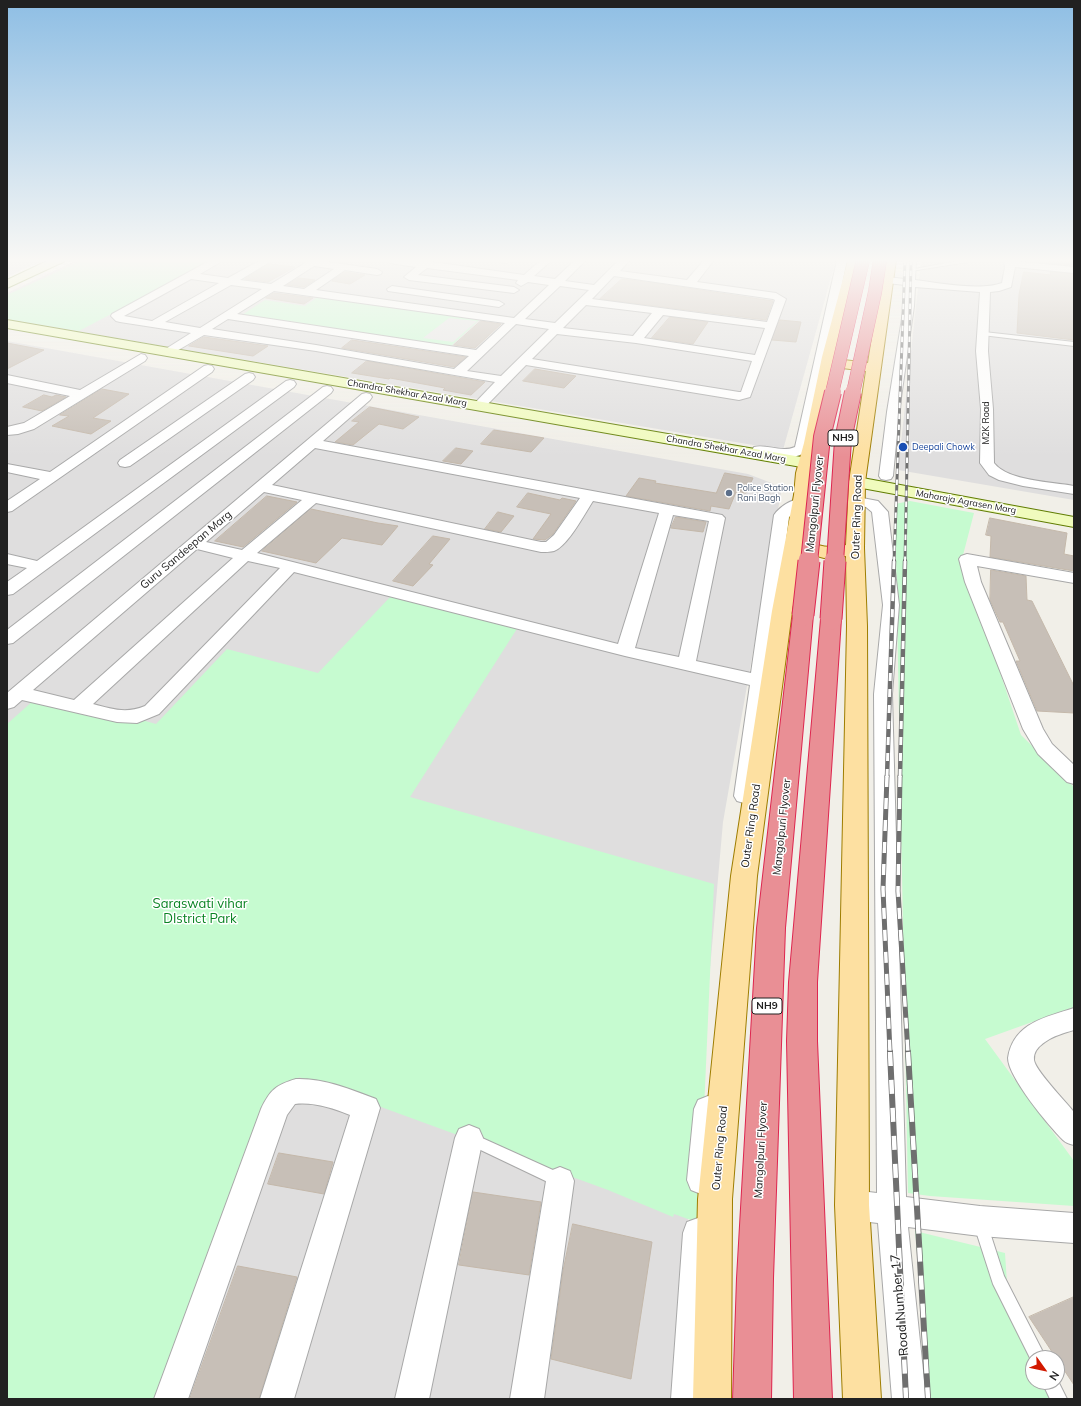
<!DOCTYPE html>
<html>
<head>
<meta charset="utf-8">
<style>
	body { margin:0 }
	#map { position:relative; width:1081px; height:1406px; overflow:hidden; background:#f1efe8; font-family:Mulish,sans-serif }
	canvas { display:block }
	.frame { position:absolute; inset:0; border:8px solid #212121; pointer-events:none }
	.north { position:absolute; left:1025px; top:1350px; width:40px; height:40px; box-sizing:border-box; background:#fff; border:1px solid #a6a6a6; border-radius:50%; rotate:123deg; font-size:11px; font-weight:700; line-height:16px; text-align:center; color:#212121 }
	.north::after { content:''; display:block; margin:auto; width:14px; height:18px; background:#d21900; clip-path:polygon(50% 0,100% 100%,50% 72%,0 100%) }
</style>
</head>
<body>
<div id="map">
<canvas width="1081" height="1406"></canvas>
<div class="frame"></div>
<div class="north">N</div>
</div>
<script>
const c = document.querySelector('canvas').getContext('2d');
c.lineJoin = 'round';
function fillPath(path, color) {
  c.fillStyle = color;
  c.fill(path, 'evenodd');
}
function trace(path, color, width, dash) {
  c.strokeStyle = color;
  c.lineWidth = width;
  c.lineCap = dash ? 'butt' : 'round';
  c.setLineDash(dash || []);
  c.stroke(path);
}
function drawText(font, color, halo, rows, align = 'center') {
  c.font = font + ' Mulish,sans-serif';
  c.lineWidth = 3;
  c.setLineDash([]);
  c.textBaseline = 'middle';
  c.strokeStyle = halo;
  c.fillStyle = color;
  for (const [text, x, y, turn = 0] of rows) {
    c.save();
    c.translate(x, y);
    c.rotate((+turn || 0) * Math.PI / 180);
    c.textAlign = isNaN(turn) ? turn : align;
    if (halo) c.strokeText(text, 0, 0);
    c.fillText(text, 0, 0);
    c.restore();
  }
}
fillPath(new Path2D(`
	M7,260H44L7,277Z
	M77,260H836L783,450L7,320V293Z
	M921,260H1074V500L898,470Z
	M7,341L748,474L782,487L723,822L672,1399H7Z`), '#dfdede');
fillPath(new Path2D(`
	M83,260H213L79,331L7,319V295Z
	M319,296L481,318L451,346L242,315L265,300L305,306Z
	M910,501L974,513L962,559L1021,735L1074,787V1007L985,1039L1074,1161V1206L930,1196L908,1193L895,504Z
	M392,595L520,624L410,797L714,884L699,1223L674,1214L673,1217L608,1190L299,1077L167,1399H7V724L43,692L156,724L227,649L318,673Z
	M915,1231L1005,1253L1009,1313L1033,1358V1382H1049L1059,1399H931Z`), '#c6fbd0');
fillPath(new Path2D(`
	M449,318L477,321L453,342L423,338Z`), '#e5e5e5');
const building = new Path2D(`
	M1049,260H1074V265L1049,263Z
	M269,264L295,267L268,282L245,279Z
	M345,272L365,275L350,284L332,281Z
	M1024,272L1051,275L1050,272L1074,274V340L1017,333L1019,295Z
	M299,278L315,280L304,287L287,285Z
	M622,279L654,283L773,301L766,320L600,299Z
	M274,293L313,298L304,304L266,298Z
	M670,317L708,322L693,344L652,338Z
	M780,320L801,322L796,342L772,340Z
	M481,321L501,324L475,348L454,345Z
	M204,337L268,346L253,356L189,346Z
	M352,340L466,357L454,367L342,348Z
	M7,343L44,350L7,369Z
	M367,361L485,382L471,395L443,390L445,388L390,378L389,379L352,373Z
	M535,369L576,376L564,388L523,381Z
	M102,389L129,394L93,418L111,421L91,434L52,426L69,416L60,415Z
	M44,395L52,397L56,395L66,397L42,411L23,407Z
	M370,407L400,413L419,417L403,429L379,424L353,445L335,442L359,422L352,421Z
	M494,430L526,435L544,438L531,452L481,444Z
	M456,448L473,451L461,464L443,461Z
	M725,473L753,478L746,493L736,492L729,509L711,506L710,511L626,496L639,478L656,481L655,483L716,493Z
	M528,493L560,500L562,498L576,501L553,534L545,540L533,539L551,514L517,507Z
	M267,496L297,502L243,547L215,541Z
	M311,509L378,523L398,526L382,545L342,538L316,563L262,551Z
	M498,512L514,516L501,532L485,529Z
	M676,517L706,522L703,532L671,528Z
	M990,518L1067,533L1064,554L1074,556V571L990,557L991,536L986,535Z
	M433,536L450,539L429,564L433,565L413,586L393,581Z
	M991,570L1026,576L1027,600L1032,601L1074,686V713L1037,711L1016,661H1020L1003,622H1000L990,600Z
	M279,1153L333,1162L324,1194L268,1184Z
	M473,1192L541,1202L529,1275L459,1265Z
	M573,1224L652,1242L631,1379L551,1359L563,1271Z
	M238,1266L297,1277L259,1399H190Z
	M1074,1297V1385L1029,1317Z`);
fillPath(building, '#c7bfb7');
trace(building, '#c4b8aa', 1);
const lane = new Path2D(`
	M963,260H967L968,262L911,271L909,270Z
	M984,332L1074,342V346L982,335V333Z
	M471,1133L564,1175L566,1180L564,1185L559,1187L554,1185L466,1143L464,1139L466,1135Z
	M981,1218L986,1220L1004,1276L1046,1358H1033V1364L993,1284L974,1225L976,1220Z
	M1057,1379L1067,1399H1050L1042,1382H1057Z`);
const street = new Path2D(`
	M211,260H224L200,274L228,278L261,260H273L240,280L271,284L310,260H322L321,261L377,269L382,272L381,274L377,275L345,270L316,290L514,318L549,285L528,282L521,286L516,283L518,280L427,268L418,275L514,287L519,290L514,293L409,280L404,277L416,267L390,263L385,260L426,261L524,275L541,260H552L534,276L555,279L575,260H586L565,281L594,285L619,260H630L620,271L687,280L704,260H714L697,282L776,293L786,299L750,397L739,400L526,365L483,409H473L472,406L495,382L316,351L204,335L168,356L164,354L162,352L164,350L191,333L120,322L116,321L111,316L112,314ZM314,266L334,269L304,289L283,286ZM614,276L773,299L775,300L767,322L592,299ZM191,279L219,283L152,321L124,316ZM231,285L262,289L200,328L165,322ZM560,286L589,290L555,323L525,319ZM274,291L505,323L476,350L237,314ZM586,305L652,313L633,336L563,328ZM663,315L765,328L755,355L644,338ZM228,319L469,356L454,369L316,345L212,329ZM516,324L549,329L501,376L467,371ZM557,334L636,343L752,361L741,392H739L532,359Z
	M499,260H512L507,263L501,262Z
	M837,260H847L808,449C798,463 768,456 754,453L752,450L754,447C767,444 781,453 795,447Z
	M906,260H916L915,280C938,283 981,291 1002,283L1005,267L1004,260L1074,267V273L1015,267L1011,287L999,291L990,292L988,351L993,409L994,463C1008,481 1052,482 1074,486V494L1023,486L999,480L989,475L980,463L981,409L976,351L980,292L915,287L914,306L899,412L893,476L891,479L886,480L881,479L879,476L887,412L904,306L905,285L887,283L882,280L887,277L905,279Z
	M392,286L499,301L504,304L499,307L388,291L387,289Z
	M141,354L145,355L147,358L145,361L34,429L18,434L7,435V427L24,423L70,396L7,383V375L80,390Z
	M208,365L212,366L214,369L212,372L12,511L7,512V501L40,479L7,472V464L50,472L204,366Z
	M249,373L253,374L255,377L253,380L130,466L125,467L120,466L118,463L120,460L245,374Z
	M290,380L294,381L296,384L294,387L13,594L7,595V582L27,568L7,564V554L37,561L286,381Z
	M327,386L331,387L333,390L331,393L13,643L7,644V630L323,387Z
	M366,393L370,394L372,397L370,400L323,441L722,515L725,518L696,661L751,673L774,515C780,506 796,496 806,499L808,502L789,517L754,796L751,801L744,803L737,801L734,796L750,685L625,656L294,572L159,714L137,723L117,722L22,700L14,707L7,709V693L362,394ZM315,448L580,498L554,535L546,542H541L272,485ZM264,492L302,500L242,550L206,542ZM593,501L659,513L618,644L257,553L316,503L541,552C545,552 550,552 554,551C568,546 585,513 593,501ZM673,515L709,521L679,657L635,648ZM197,549L233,558L74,700L33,690ZM248,561L280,568L145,706C126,714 112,709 93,704Z
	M857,497L878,501L888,512L899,605L892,694L906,1197L980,1206L1074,1213V1243L980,1236L908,1227L926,1399H892L878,1223L852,1220L842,1215L837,1205L842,1195L852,1190L877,1193L874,694L883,605L872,512L866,507L852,504L850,501L852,498Z
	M967,554L1074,573V583L977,566L981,582L1043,729L1052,744L1074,765V784L1067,782L1038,754L1023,729L965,582L959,559L961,556Z
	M1074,1008V1030C1064,1033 1053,1036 1045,1042C1039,1046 1033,1052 1034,1060C1035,1070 1066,1102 1074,1112V1145C1070,1144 1066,1143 1063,1140C1049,1126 1008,1077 1008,1058C1013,1023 1046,1017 1074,1008Z
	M296,1079C323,1078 350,1089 376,1099L380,1108L294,1399H260L350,1115C332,1108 314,1102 295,1104L287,1115L188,1399H154L261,1109C270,1090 276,1085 296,1079Z
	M708,1096L718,1100L722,1109L715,1180L711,1190L701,1194L691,1190L687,1180L694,1109L698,1100Z
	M469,1125L479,1129L483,1138L429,1399H395L455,1138L459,1129Z
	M560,1167L570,1171L574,1181L544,1399H510L546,1181L550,1171Z
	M698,1218L709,1222L713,1233L705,1399H671L683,1233L687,1222Z`);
const secondary = new Path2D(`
	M49,260H65L63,262L7,288V280Z
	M7,320L807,458L813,460L815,463L813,466L807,468L7,328Z
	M857,477L1074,517V527L851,486L849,482L851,478Z`);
const primary = new Path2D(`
	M848,260H860L836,359L868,363L884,260H896L865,482L864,548L867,626L869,1205L881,1399H843L835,1205L847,626L846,556L824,558L802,552L792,611L757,876L732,1199L731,1399H693L698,1199L731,876L772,611L794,495L796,473L804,443L822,357ZM834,367L866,371L849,482L846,545C831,549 817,547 804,538L812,495V473L820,443Z`);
const highway = new Path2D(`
	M803,609L810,611L813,615L785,928L773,1278L771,1399H733L737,1278L757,928L793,615L796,611Z
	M831,613L838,615L841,619L817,982V1041L832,1399H794L787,1041L789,982L821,619L824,615Z`);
trace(lane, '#a8a8a8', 2);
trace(street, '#a8a8a8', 2);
trace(secondary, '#617d03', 2);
trace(primary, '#9e7d00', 2);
trace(highway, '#de264f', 2);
fillPath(lane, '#fff');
fillPath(street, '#fff');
fillPath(secondary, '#f0fbbd');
fillPath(primary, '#fde0a1');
fillPath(highway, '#e98f95');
const railFar3 = new Path2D(`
	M894,562L905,260
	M905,562L911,260`);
const railFar2 = new Path2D(`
	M887,777L894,561
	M900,777L905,561`);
const railFar1 = new Path2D(`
	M887,776L883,889L890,1053
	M900,776L898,891L908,1053`);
const rail = new Path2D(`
	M890,1052L906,1399
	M908,1052L928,1399`);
trace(railFar3, '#6f6f6f', 3);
trace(railFar2, '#6f6f6f', 4.5);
trace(railFar1, '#6f6f6f', 5);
trace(rail, '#6f6f6f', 6);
trace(railFar3, '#fff', 2, [5.5]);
trace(railFar2, '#fff', 3, [8]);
trace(railFar1, '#fff', 3.5, [11]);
trace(rail, '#fff', 4.5, [14]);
const highwayBridgeFar2 = new Path2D(`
	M832,393L863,260
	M853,393L875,292L880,260`);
const highwayBridgeFar1 = new Path2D(`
	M809,562L822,437L833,392
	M835,562L843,440L853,392`);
const highwayBridge = new Path2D(`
	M803,615L809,561
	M831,619L835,561`);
trace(highwayBridgeFar2, '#de264f', 14, []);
trace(highwayBridgeFar1, '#de264f', 18, []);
trace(highwayBridge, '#de264f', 23, []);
trace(highwayBridgeFar2, '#e98f95', 13);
trace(highwayBridgeFar1, '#e98f95', 16);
trace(highwayBridge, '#e98f95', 21);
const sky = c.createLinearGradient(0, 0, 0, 457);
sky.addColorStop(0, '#8ebee4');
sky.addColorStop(0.57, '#f9f8f5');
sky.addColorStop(1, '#f9f8f500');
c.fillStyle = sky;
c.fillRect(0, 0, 1081, 457);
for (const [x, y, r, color] of [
	[903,447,5,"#1a4fb4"],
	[729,493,4,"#5c6f8a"]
]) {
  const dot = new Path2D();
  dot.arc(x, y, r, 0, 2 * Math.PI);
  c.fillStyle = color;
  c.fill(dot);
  trace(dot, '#fff', 1.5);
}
drawText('9px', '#212121', '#fff', [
	["Chandra Shekhar Azad Marg",407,393,10],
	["M2K Road",986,423,-90],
	["Chandra Shekhar Azad Marg",726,449,10],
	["Maharaja Agrasen Marg",966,502,10]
]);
drawText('9px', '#164399', '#fff', [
	["Deepali Chowk",912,447]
], 'left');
drawText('9px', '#4e5e75', '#fff', [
	["Police Station",737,488],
	["Rani Bagh",737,498]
], 'left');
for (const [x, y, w] of [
	[843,438,30],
	[767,1006,30]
]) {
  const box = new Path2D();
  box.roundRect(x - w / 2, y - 8, w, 16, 3);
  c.fillStyle = '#fff';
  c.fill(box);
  trace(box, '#212121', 1);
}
drawText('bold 10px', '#212121', null, [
	["NH9",843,438],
	["NH9",767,1006]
]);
drawText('11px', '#212121', '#fff', [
	["Mangolpuri Flyover",815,504,-84],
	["Outer Ring Road",857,517,-88],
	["Guru Sandeepan Marg",186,550,-40],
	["Outer Ring Road",751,826,-82],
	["Mangolpuri Flyover",782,827,-84],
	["Outer Ring Road",720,1148,-85],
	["Mangolpuri Flyover",761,1150,-87]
]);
drawText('13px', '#0a8423', '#fff', [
	["Saraswati vihar",200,904],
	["DIstrict Park",200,919]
]);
drawText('13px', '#212121', '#fff', [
	["Road Number 17",900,1305,-95]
]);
</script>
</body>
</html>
